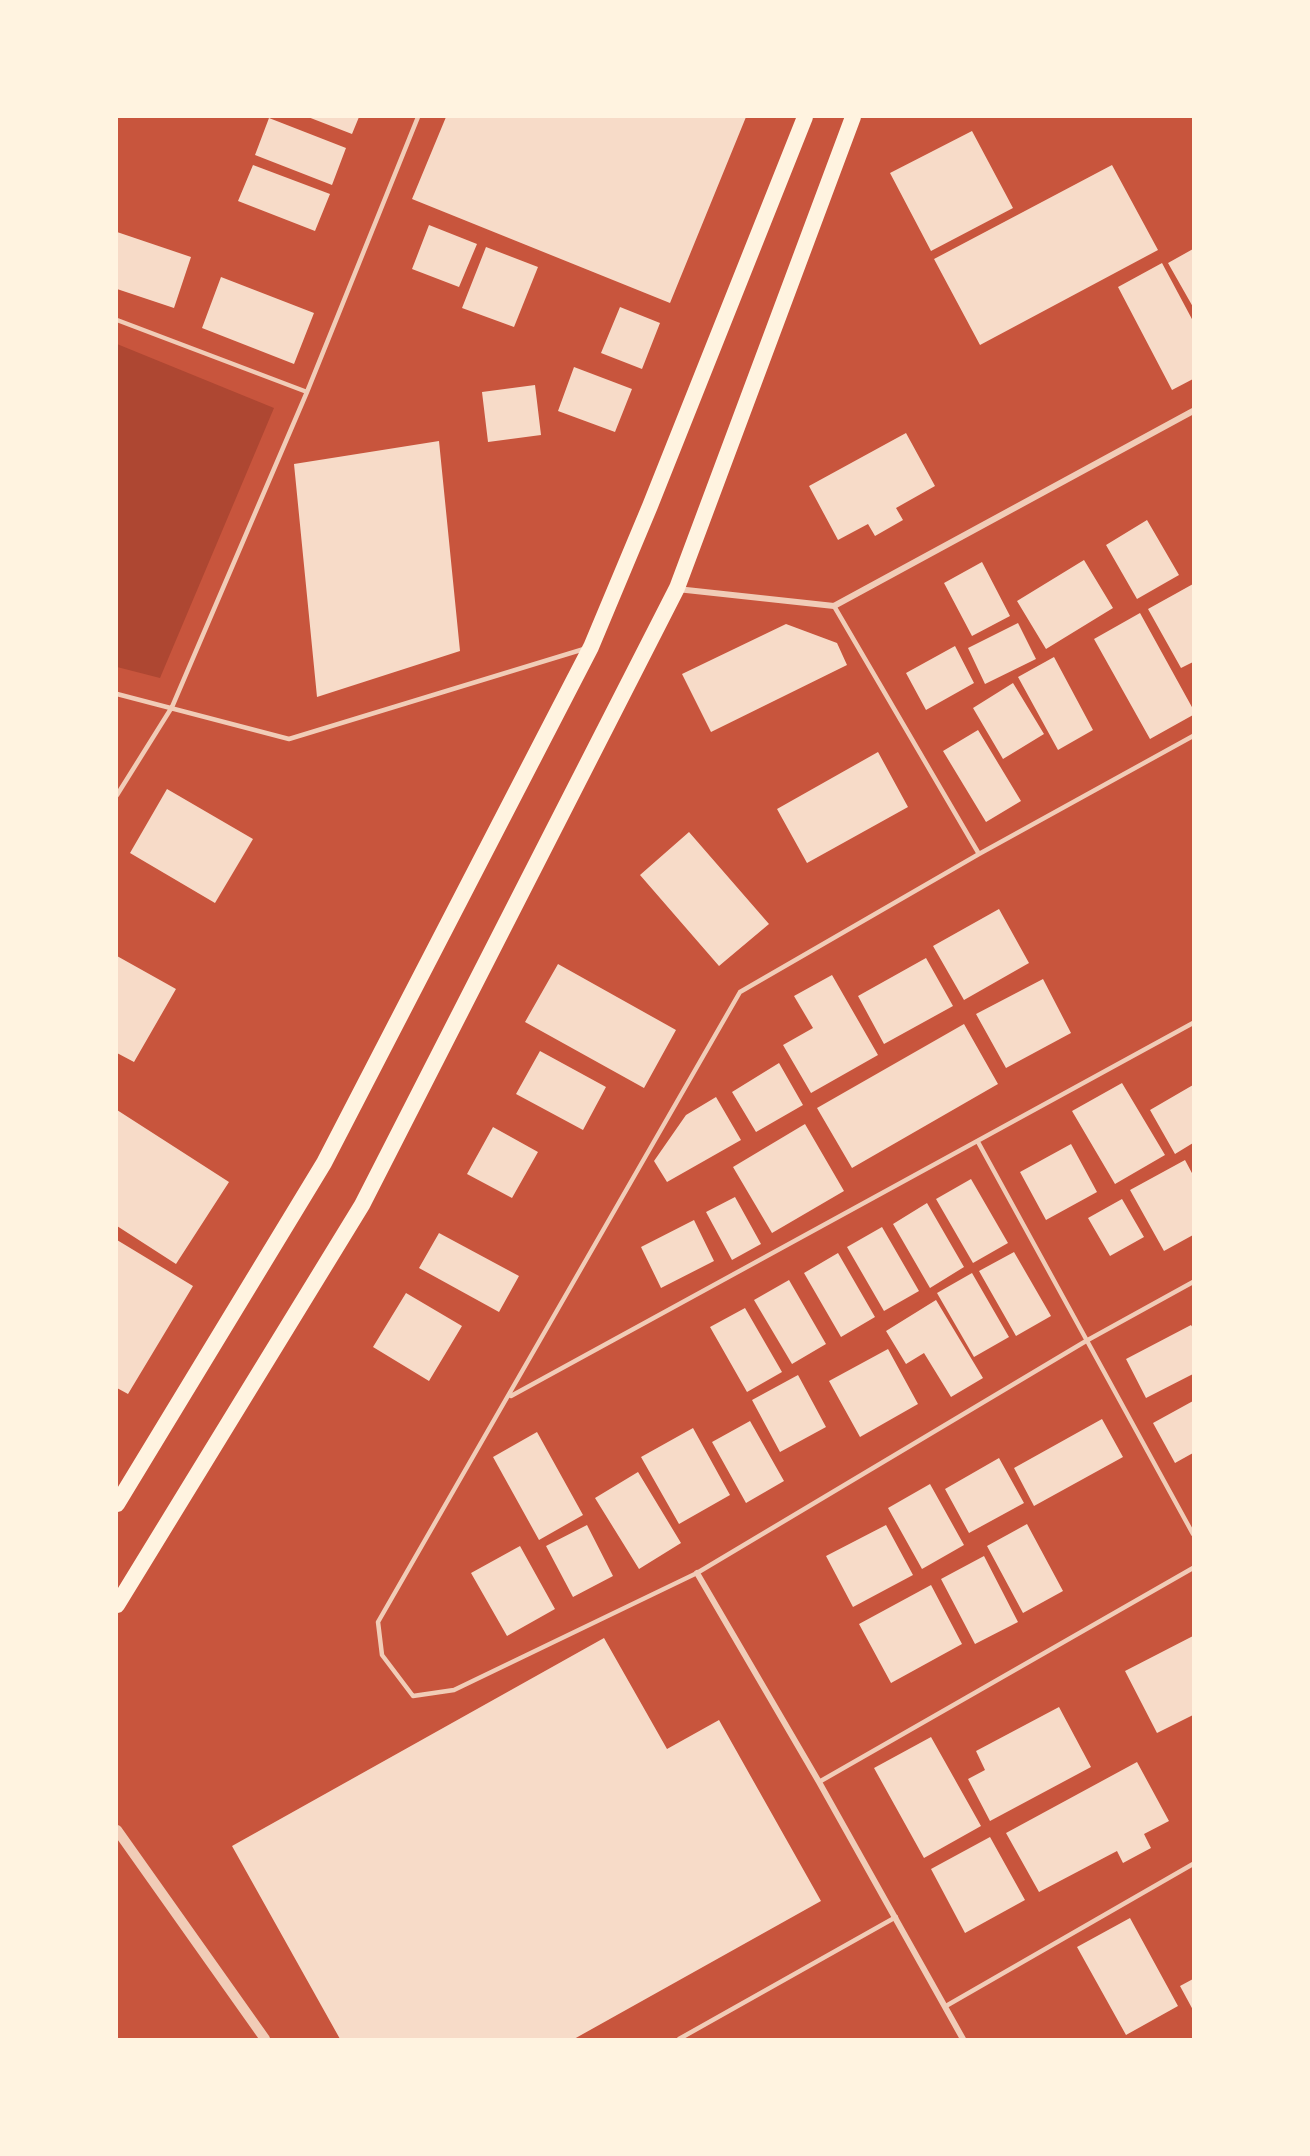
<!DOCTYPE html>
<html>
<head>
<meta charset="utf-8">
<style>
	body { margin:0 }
	#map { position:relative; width:1310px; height:2156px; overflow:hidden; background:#c8553d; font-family:Rubik,sans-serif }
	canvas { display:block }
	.frame { position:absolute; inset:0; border:118px solid #fff3e0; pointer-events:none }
</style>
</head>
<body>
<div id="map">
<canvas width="1310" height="2156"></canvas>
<div class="frame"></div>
</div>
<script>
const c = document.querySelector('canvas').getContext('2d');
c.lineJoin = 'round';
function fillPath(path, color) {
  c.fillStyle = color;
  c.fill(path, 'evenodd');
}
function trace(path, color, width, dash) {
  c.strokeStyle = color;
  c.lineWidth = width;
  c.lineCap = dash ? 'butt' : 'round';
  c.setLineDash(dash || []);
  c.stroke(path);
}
fillPath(new Path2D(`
	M117,344L274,408L160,678L117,667Z`), '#ae4732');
fillPath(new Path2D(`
	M308,117H359L352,134Z
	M446,117H746L670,303L412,199Z
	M269,118L346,148L332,185L255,155Z
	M972,131L1013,208L931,251L890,173Z
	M253,165L330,194L315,231L238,201Z
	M1112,165L1158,250L980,345L934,259Z
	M429,225L477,244L459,287L412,269Z
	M117,232L191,257L174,308L117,289Z
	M486,247L538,267L514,327L462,308Z
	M1193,249V307L1168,263Z
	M1162,263L1193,321V379L1172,390L1118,287Z
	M221,277L314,313L294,364L202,328Z
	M620,307L660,323L642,369L601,353Z
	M574,367L632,389L615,432L558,411Z
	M535,385L541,435L488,442L482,392Z
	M906,433L935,486L896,508L903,520L875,536L868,524L838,540L809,486Z
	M439,441L460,651L317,697L294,464Z
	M1147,520L1179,575L1137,599L1106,545Z
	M1084,560L1113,608L1046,649L1017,601Z
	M982,562L1010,616L972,636L944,583Z
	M1193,584V662L1181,668L1148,609Z
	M1140,613L1193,709V715L1150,739L1094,639Z
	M1018,623L1036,659L985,684L968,648Z
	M786,624L837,643L847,665L711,732L682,674Z
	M955,646L974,683L926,710L906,673Z
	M1054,657L1093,730L1058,750L1018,677Z
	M1013,683L1044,734L1003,759L973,708Z
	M978,730L1021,801L986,822L943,751Z
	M878,752L908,807L807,863L777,809Z
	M167,789L253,839L215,903L130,853Z
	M689,832L769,924L719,966L640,875Z
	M999,909L1029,963L964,1000L933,946Z
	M117,956L176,989L134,1062L117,1053Z
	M926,958L953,1006L884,1044L858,996Z
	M558,964L676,1030L644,1088L525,1022Z
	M832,975L878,1055L811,1093L783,1045L813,1028L794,996Z
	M1043,979L1071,1033L1006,1068L976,1014Z
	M964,1024L998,1084L852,1168L817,1108Z
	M540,1051L606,1087L583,1130L516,1094Z
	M779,1063L803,1105L756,1132L732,1092Z
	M1122,1083L1165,1155L1115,1184L1072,1111Z
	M1193,1085V1143L1175,1154L1150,1110Z
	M716,1097L741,1140L667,1182L654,1161L686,1115Z
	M117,1110L229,1182L176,1264L117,1226Z
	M805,1124L844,1191L772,1233L733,1167Z
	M493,1127L538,1152L512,1198L467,1174Z
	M1071,1144L1097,1192L1046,1220L1020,1172Z
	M1185,1160L1193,1175V1235L1164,1251L1130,1190Z
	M971,1179L1008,1243L973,1263L936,1199Z
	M735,1197L761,1244L732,1260L706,1212Z
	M1122,1199L1144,1237L1110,1256L1088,1218Z
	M927,1203L964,1267L930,1288L893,1224Z
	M694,1220L714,1261L661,1288L641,1247Z
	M882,1227L919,1291L884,1311L847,1247Z
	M439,1233L519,1276L499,1312L419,1268Z
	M117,1240L193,1286L128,1394L117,1388Z
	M1014,1252L1051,1316L1016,1336L979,1271Z
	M838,1253L875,1317L841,1337L804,1273Z
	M972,1273L1009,1337L974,1357L937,1293Z
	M789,1280L826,1344L792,1364L754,1300Z
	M406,1293L462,1326L429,1381L373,1347Z
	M936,1300L983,1378L951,1397L924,1353L906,1364L886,1331Z
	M745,1308L782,1372L747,1392L710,1327Z
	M1191,1325L1193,1328V1374L1146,1398L1126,1359Z
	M888,1349L918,1404L860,1437L829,1381Z
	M798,1375L826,1427L780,1452L752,1400Z
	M1193,1401V1453L1175,1463L1153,1423Z
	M1102,1419L1123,1457L1034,1506L1014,1468Z
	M750,1421L784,1481L746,1503L712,1442Z
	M693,1428L730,1495L679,1524L641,1457Z
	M537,1432L583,1515L539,1540L493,1457Z
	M999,1458L1024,1503L969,1533L945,1489Z
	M638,1472L681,1543L639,1569L595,1498Z
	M930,1484L964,1545L922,1569L888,1508Z
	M1027,1524L1063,1591L1023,1613L987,1546Z
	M587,1525L613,1576L573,1597L546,1546Z
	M886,1525L913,1575L853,1607L826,1556Z
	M520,1546L555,1609L507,1636L471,1573Z
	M984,1556L1018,1622L975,1644L941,1579Z
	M931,1585L962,1644L891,1683L859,1624Z
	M1193,1636V1715L1157,1733L1125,1671Z
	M604,1638L667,1749L719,1720L821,1901L574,2039H340L232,1846Z
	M1059,1707L1091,1767L990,1821L968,1779L985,1770L976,1751Z
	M931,1737L981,1826L924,1858L874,1768Z
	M1137,1762L1169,1821L1144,1834L1151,1848L1123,1863L1117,1851L1039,1892L1006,1833Z
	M990,1837L1025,1900L965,1933L931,1869Z
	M1130,1918L1178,2006L1126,2035L1077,1947Z
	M1193,1979V2010L1180,1986Z`), '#f7dbc8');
trace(new Path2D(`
	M117,320L307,392
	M834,606L979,854
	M117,694L289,739L584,649
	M1193,736L979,854L740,992L378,1622L382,1655L413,1696L454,1690L697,1573L1086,1341L1193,1282
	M117,795L172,707L307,392L418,117
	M978,1142L1193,1534
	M511,1396L1193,1023
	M819,1782L1193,1568
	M946,2006L1193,1864
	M679,2039L896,1917`), '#f1ccb7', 4.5);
trace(new Path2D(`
	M677,589L834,606L1193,411
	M697,1573L819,1782L963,2039`), '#f1ccb7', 6);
trace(new Path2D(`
	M117,1830L265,2039`), '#f1ccb7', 10);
trace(new Path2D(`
	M117,1504L324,1163L591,647L650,506L805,117
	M117,1605L362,1205L677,588L853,117`), '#fff3e0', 16);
</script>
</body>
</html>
